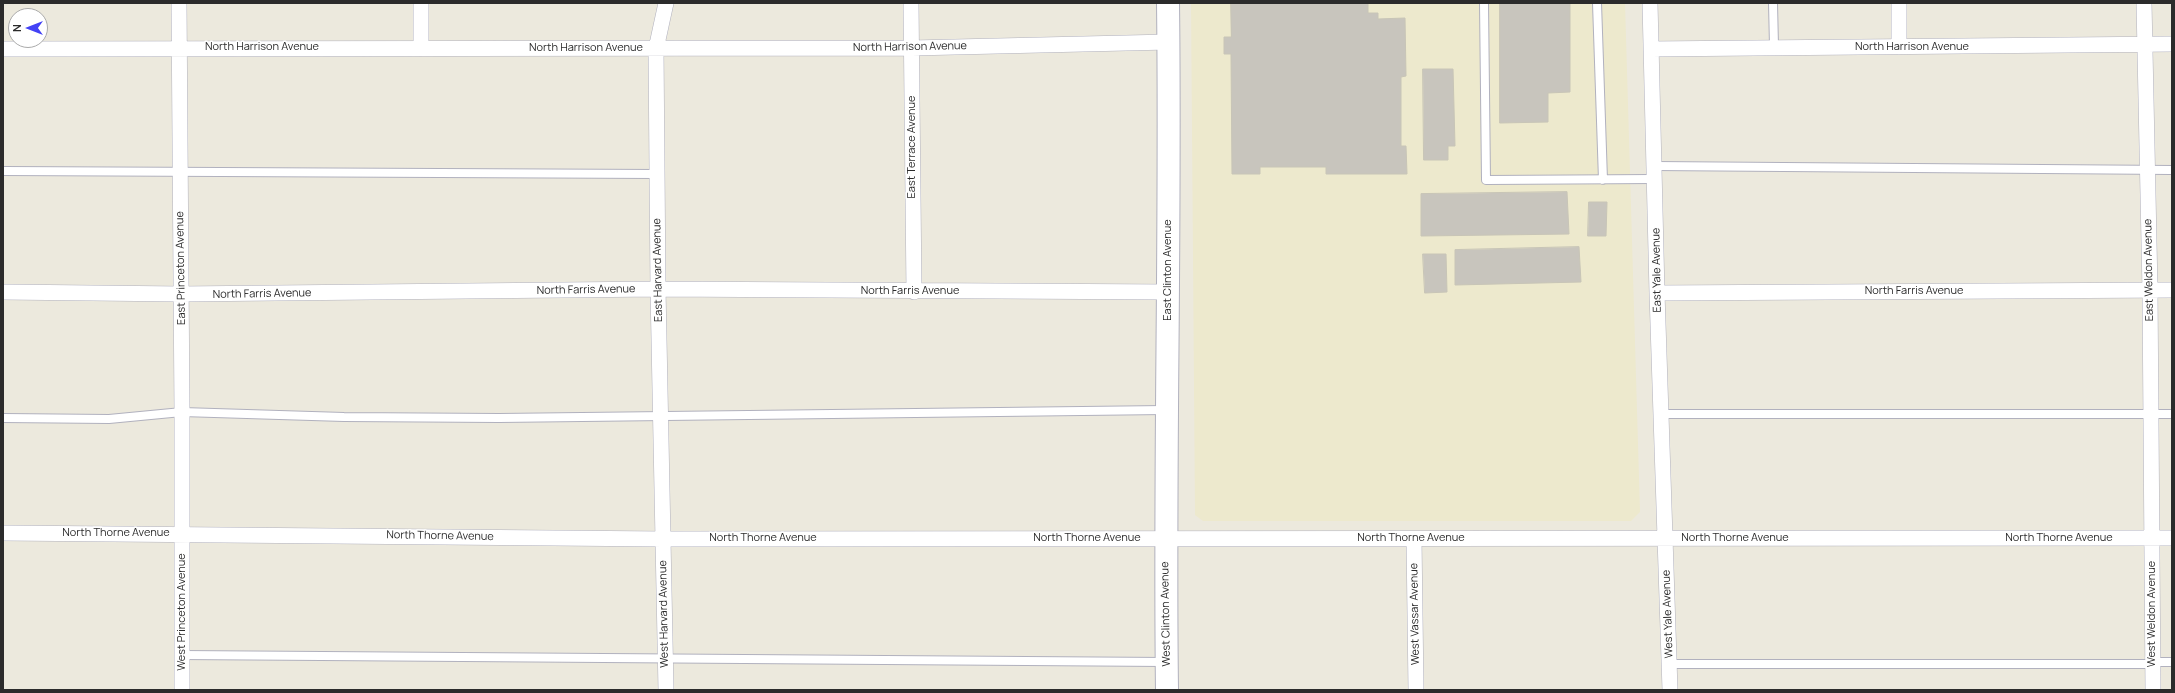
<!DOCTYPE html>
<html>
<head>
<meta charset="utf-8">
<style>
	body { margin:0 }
	#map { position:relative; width:2175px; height:693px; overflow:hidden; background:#ece9dd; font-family:Manrope,sans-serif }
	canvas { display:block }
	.frame { position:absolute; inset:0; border:4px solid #2b2b2b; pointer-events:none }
	.north { position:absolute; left:8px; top:8px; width:40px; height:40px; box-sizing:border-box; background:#fff; border:1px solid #aaa; border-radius:50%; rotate:270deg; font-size:11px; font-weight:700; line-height:16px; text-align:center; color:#2b2b2b }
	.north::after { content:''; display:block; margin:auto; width:14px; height:18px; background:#4342f5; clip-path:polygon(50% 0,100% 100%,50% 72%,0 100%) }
</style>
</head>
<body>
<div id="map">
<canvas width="2175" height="693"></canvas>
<div class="frame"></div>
<div class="north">N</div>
</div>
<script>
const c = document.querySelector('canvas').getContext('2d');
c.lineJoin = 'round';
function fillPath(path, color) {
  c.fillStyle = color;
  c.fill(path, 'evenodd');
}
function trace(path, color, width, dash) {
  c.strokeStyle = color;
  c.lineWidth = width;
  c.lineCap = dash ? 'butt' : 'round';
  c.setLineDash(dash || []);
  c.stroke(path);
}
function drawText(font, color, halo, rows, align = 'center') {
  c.font = font + ' Manrope,sans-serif';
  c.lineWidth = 3;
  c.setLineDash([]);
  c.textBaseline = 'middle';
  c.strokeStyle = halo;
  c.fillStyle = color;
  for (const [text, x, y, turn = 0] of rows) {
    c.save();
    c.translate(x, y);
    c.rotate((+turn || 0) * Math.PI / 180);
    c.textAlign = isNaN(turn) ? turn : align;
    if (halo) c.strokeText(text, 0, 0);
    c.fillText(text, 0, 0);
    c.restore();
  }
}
fillPath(new Path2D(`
	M1191,3H1625L1640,512L1631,521H1203L1195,515Z`), '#ede9cd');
const building = new Path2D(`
	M1231,3H1368V13H1378V19L1405,18L1406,76L1401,77V146H1406L1407,174H1326V167H1260V174H1232L1231,54H1224V37H1231Z
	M1500,3H1570V92L1548,93V122L1500,123Z
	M1423,69H1453L1455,146H1448V160H1424Z
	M1567,192L1569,234L1421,236V194Z
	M1589,202H1607L1606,236H1588Z
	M1579,247L1581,282L1455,285V250Z
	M1423,254H1446L1447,292L1425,293Z`);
fillPath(building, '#c8c5bd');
trace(building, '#c8c5b7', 1);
const lane = new Path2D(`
	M1484,3L1486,180L1654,179
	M1597,3L1603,180
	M1773,3L1774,46
	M1654,166L2172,170
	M3,171L657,174
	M1661,414H2172
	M3,418L109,419L182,412L344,417L499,418L1165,410
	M181,655L1166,662
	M2152,662H2172
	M1670,664H2152`);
const street = new Path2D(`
	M179,3L182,412V690
	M421,3V47
	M911,3L914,292
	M1650,3L1657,293L1670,690
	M1899,3V47
	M2144,3L2150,290L2153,690
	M3,49L912,48L1169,42
	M1651,49L2172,44
	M3,292L181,294L658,289L1169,292
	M1657,293L2172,290
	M3,533L663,539L2172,538
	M1414,539L1416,690
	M666,690L658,289L656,49L666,3`);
const secondary = new Path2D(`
	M1167,690C1164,461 1171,232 1168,3`);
trace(lane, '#b1b1be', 10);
trace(street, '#b1b1be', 16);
trace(secondary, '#b1b1be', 24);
trace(lane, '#fff', 8);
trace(street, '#fff', 15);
trace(secondary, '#fff', 22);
drawText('11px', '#2b2b2b', '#fff', [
	["North Harrison Avenue",262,47],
	["North Harrison Avenue",910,47,-1],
	["North Harrison Avenue",1912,47],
	["North Harrison Avenue",586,48],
	["East Terrace Avenue",912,147,-90],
	["East Princeton Avenue",181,268,-91],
	["East Harvard Avenue",658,270,-91],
	["East Clinton Avenue",1168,270,-90],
	["East Yale Avenue",1657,270,-91],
	["East Weldon Avenue",2149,270,-91],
	["North Farris Avenue",586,290,-1],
	["North Farris Avenue",910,291],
	["North Farris Avenue",1914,291],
	["North Farris Avenue",262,294,-1],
	["North Thorne Avenue",116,533],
	["North Thorne Avenue",440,536,1],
	["North Thorne Avenue",763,538],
	["North Thorne Avenue",1087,538],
	["North Thorne Avenue",1411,538],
	["North Thorne Avenue",1735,538],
	["North Thorne Avenue",2059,538],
	["West Princeton Avenue",182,612,-90],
	["West Harvard Avenue",664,614,-91],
	["West Clinton Avenue",1166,614,-91],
	["West Vassar Avenue",1415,614,-91],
	["West Yale Avenue",1668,614,-92],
	["West Weldon Avenue",2152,614,-90]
]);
</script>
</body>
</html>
